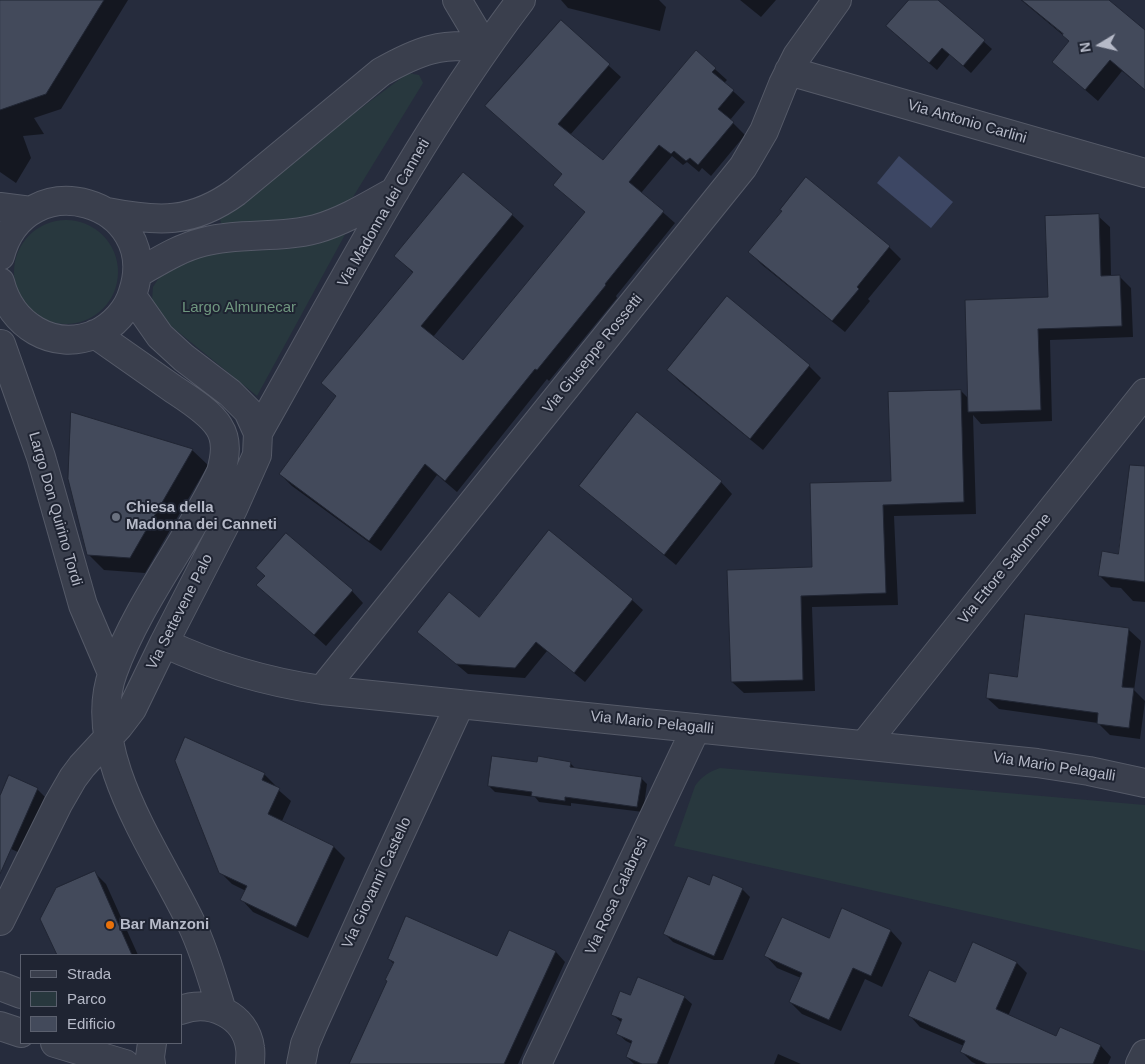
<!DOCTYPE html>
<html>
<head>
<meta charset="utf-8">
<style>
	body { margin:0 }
	#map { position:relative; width:1145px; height:1064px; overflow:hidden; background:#262c3d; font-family:Helvetica,sans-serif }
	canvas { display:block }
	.legend { position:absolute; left:20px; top:954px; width:162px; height:90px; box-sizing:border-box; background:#1f2432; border:1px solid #5b606e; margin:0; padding:6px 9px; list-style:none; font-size:15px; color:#b6bac8 }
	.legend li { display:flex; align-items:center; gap:10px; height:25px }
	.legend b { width:25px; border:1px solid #5b606e }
	.north { position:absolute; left:1075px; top:20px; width:50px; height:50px; -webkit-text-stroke:4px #1f2432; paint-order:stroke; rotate:261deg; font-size:14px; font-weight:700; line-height:20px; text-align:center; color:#b6bac8 }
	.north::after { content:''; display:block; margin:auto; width:18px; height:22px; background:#b6bac8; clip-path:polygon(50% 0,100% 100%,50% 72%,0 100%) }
</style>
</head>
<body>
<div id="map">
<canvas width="1145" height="1064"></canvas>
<ul class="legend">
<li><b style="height:6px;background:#3a3f4d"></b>Strada</li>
<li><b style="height:14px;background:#28383e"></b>Parco</li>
<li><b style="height:14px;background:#434a5b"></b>Edificio</li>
</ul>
<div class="north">N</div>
</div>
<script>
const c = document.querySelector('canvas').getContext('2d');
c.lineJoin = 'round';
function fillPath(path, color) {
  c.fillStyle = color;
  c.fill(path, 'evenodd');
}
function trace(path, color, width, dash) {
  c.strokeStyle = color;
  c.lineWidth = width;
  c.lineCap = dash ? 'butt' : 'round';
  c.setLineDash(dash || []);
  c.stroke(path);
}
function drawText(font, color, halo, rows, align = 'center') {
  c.font = font + ' Helvetica,sans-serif';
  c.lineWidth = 4;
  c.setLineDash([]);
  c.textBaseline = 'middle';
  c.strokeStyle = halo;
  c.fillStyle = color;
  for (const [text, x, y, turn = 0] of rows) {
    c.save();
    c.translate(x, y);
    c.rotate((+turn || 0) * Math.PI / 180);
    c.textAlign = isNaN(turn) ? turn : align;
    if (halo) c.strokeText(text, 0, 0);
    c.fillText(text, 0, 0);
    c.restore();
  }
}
fillPath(new Path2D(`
	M408,73L419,75L423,83L353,197L329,213L228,229L221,223L219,214Z
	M14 272a52 52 0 1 1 104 0a52 52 0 1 1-104 0Z
	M347,231L257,396L166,322L152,301L153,287L162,273L203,253L287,249L318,244Z
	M720,768L1145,805V951L674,846L695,786C702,776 709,772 720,768Z`), '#28383e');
fillPath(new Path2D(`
	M899,156L953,202L931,228L877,183Z`), '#3d4764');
fillPath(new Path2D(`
	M0,0H128L61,109L34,118L44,134L23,136L31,158L16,183L0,172Z
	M561,0H659L666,7L660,31L568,8Z
	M740,0H776L761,17Z
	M910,0H937L992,49L971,73L950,54L937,70L895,34Z
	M1021,0H1107L1145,32V90L1122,71L1098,101L1053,62L1070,41Z
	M561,22L621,77L570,135L603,162L696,52L727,80L724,83L745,102L730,120L745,135L711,176L702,168L699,172L687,162L683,165L672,156L641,193L675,223L616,296L617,298L549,381L547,379L457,492L437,475L381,551L292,486L280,474L337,397L414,274L396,256L512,215L524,226L433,337L463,362L586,213L554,185L563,174L499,117Z
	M807,179L889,247L901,259L868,299L870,301L845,332L761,264L750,252L783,211Z
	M1098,216L1110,227L1111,276H1119L1131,288L1133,337L1050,340L1052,421L981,424L973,415L976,514L894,516L898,605L812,607L815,691L744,693L732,682L814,568L893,482L961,391L969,399L1049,299Z
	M727,298L809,366L821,378L763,450L680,382L668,370Z
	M73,414L192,450L208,465L145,573L104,570L88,554Z
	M721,482L732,494L676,565L593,497L581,486Z
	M1145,503V602L1133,601L1121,588L1111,587L1100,576L1119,555Z
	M258,585L352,591L363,603L326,646Z
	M632,600L643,610L585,682L547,651L525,678L468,674L418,632L479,619Z
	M1026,616L1129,630L1141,641L1134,690L1145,701L1140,739L1110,735L1098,723L999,709L987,698L1018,678Z
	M570,763L576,769L641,778L647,784L643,812L571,803V806L539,802L535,797L495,792L489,786L538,764Z
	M264,774L276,786L275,787L291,801L282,821L334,847L345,858L308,938L253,912L242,900L246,891L232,884L220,872Z
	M37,789L45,797L20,853L0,844V799Z
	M94,872L106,884L138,955H58L42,919Z
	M710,887L742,889L750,897L723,960H714L673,942L665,934Z
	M843,909L891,931L902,943L882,987L865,979L841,1031L802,1014L790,1002L801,978L777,968L766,956L829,940Z
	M509,931L556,952L565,962L518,1064H350L388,981L394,964L389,959L497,957Z
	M974,943L1017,963L1027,973L1008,1016L1057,1037L1060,1029L1101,1046L1111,1057L1108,1064H976L972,1062L962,1052L964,1046L920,1027L910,1016L956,983Z
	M631,997H684L692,1004L668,1064H634L627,1057L632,1044L626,1041L618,1034L622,1023L612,1014Z
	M778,1054L801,1064H774Z`), '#0007');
const building = new Path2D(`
	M0,0H104L46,94L0,110Z
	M909,0H938L985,40L963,66L942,48L929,63L886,26Z
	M1022,0H1109L1145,30V90L1110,60L1085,90L1052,62L1069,41L1062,35L1063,34Z
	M561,20L610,64L558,124L603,160L696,50L716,68L712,72L734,90L718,109L734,122L698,165L690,158L686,161L674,151L671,154L659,145L629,182L664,211L605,284L606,285L537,370L535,369L445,481L425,464L369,541L279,474L336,396L321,383L413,272L394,256L463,172L513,214L421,326L463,360L585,212L553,185L562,174L485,106Z
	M806,177L890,246L857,287L859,289L832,321L748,252L782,211L780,210Z
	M1099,214L1101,276L1120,275L1122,326L1038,329L1041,410L968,412L965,300L1048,297L1045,216Z
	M727,296L810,365L750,439L667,370Z
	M961,390L964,502L883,505L886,593L801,596L803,680L731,682L727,570L812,567L810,483L891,481L888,392Z
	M71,412L193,449L130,558L87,555L68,479Z
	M637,412L722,481L664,555L579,486Z
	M1130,465L1145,466V582L1098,576L1102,551L1118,554Z
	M549,530L633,599L574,673L536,642L515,668L456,664L417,632L449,592L479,617Z
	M286,533L353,590L314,635L256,585L265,576L256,568Z
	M1025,614L1129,628L1122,687L1134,688L1129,728L1097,724L1098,713L986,698L989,673L1017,677Z
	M185,737L265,773L262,780L280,788L268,814L334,846L296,927L240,900L247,886L219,873L175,761Z
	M492,756L537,762L538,756L571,762L570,767L642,777L637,807L565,797V801L531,796L532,792L488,786Z
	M9,775L38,788L0,874V796Z
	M95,871L132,955H57L40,919L56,888Z
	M713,875L743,888L714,956L663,934L688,876L709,885Z
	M842,908L891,930L871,976L853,968L829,1020L789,1002L802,973L764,956L782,917L829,938Z
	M406,916L497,956L509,930L556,951L504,1064H349L387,981L385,980L394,962L388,959Z
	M973,942L1017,962L996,1009L1056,1036L1060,1027L1101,1045L1093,1064H987L960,1052L965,1041L908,1016L929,970L955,982Z
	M638,977L685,996L657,1064H642L626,1057L632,1041L616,1034L622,1019L611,1015L620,991L630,995Z`);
fillPath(building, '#434a5b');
trace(building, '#212634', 1);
const minor = new Path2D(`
	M457,0L485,47
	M789,71L1145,173
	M0,207L31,211
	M107,212C158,222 192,224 236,192L381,72C420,50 440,43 485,47
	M0,256C25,160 163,201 133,292C128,310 113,326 96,334C53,352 11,325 0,282
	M138,273C159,261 179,248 203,242C240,232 279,239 316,229C344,221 370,205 395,191
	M95,334C121,352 146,370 172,388C187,398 210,412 219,427C228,441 225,457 221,472C189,540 139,601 113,672C83,753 159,854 192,925C205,952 213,982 222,1011
	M1,344L41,457L83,605L112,673
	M258,433C341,286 419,135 521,0
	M164,643C215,667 266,682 322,690L1037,763L1089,771L1145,783
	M322,690L743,167L764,131L783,84L797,56L837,0
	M865,744L1145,393
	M0,921L58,804L73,778L82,766L119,726L132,709L164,643L233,509L257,455L258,433L248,411L230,393L184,358L160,336L132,296
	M0,986L21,994
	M181,1010C210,999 246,1015 250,1048C251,1053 250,1059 250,1064
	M0,1026L21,1033
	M55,1043L125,1064
	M151,1064L150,1057L152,1043
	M301,1064L305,1044L313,1025L376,886L460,704
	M537,1064L696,728
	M1140,1064L1145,1054`);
trace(minor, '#555a68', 30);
trace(minor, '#3a3f4d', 28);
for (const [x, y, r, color] of [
	[116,517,5,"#6b7280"],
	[110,925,5,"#e8710a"]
]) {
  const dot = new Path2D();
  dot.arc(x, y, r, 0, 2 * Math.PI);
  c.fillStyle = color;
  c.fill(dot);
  trace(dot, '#1f2432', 2);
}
drawText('15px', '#b6bac8', '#1f2432', [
	["Via Antonio Carlini",967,122,16],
	["Via Madonna dei Canneti",384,213,-60],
	["Via Giuseppe Rossetti",593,354,-51],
	["Largo Don Quirino Tordi",55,509,74],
	["Via Ettore Salomone",1005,569,-51],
	["Via Settevene Palo",180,612,-63],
	["Via Mario Pelagalli",652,723,6],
	["Via Mario Pelagalli",1054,767,9],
	["Via Giovanni Castello",377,883,-65],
	["Via Rosa Calabresi",617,896,-65]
]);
drawText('15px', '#6f977f', '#1f2432', [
	["Largo Almunecar",239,308]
]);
drawText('bold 15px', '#b6bac8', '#1f2432', [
	["Chiesa della",126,508],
	["Madonna dei Canneti",126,525],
	["Bar Manzoni",120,925]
], 'left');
</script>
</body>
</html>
